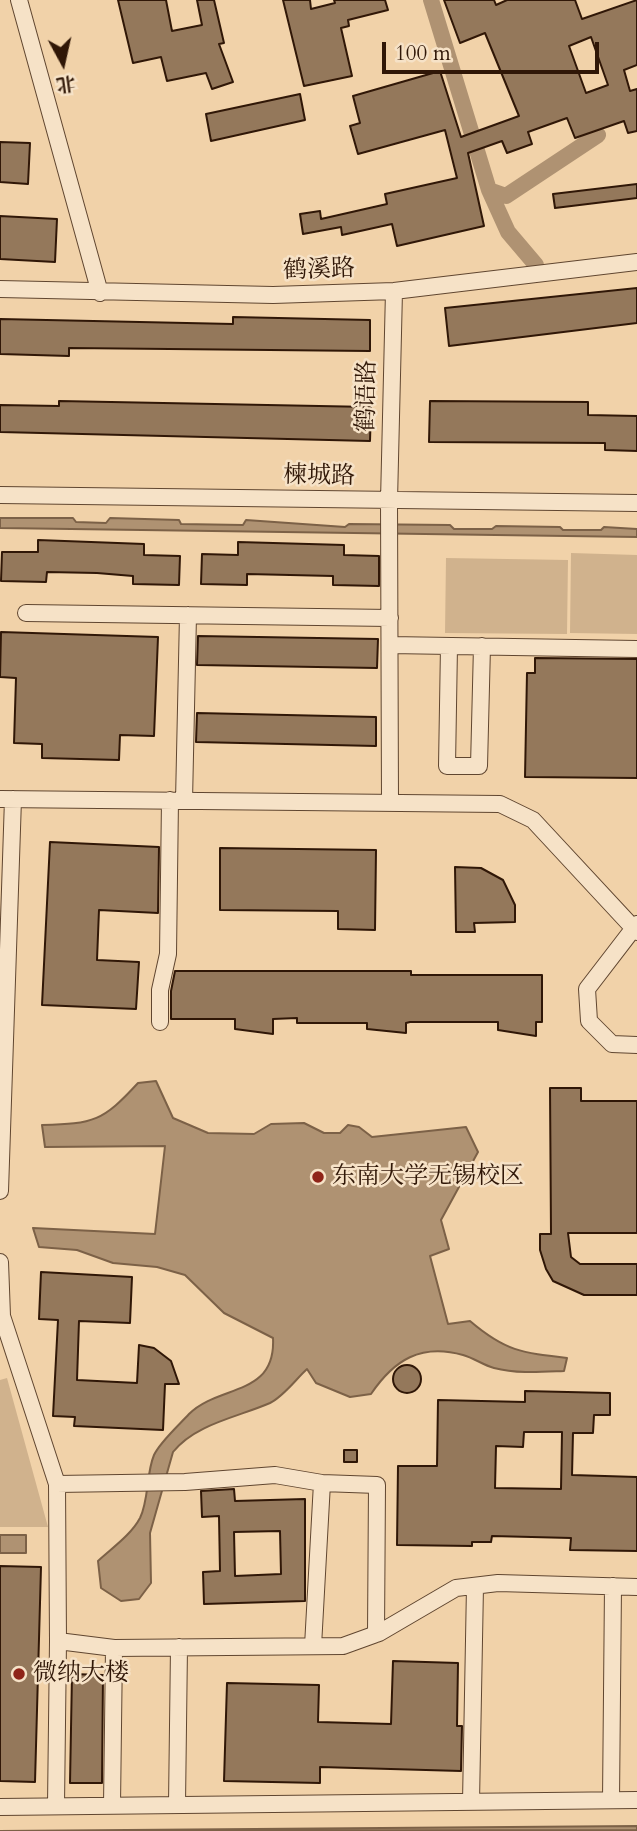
<!DOCTYPE html>
<html>
<head>
<meta charset="utf-8">
<style>
	body { margin:0 }
	#map { position:relative; width:637px; height:1831px; overflow:hidden; background:#f1d2a9; font-family:Cardo,"Noto Serif SC",serif }
	canvas { display:block }
	.north { position:absolute; left:28px; top:28px; width:70px; height:70px; -webkit-text-stroke:5px #f6e2c7; paint-order:stroke; rotate:172deg; font-size:19px; font-weight:700; line-height:28px; text-align:center; color:#301707 }
	.north::after { content:''; display:block; margin:auto; width:24px; height:32px; background:#301707; clip-path:polygon(50% 0,100% 100%,50% 72%,0 100%) }
	.scale { position:absolute; left:382px; top:42px; width:217px; height:32px; box-sizing:border-box; border:4px solid #301707; border-top:0; padding-left:9px; font-size:21px; line-height:24px; white-space:nowrap; color:#301707; -webkit-text-stroke:5px #f6e2c7; paint-order:stroke }
</style>
</head>
<body>
<div id="map">
<canvas width="637" height="1831"></canvas>
<div class="north">北</div>
<div class="scale">100 m</div>
</div>
<script>
const c = document.querySelector('canvas').getContext('2d');
c.lineJoin = 'round';
function fillPath(path, color) {
  c.fillStyle = color;
  c.fill(path, 'evenodd');
}
function trace(path, color, width, dash) {
  c.strokeStyle = color;
  c.lineWidth = width;
  c.lineCap = dash ? 'butt' : 'round';
  c.setLineDash(dash || []);
  c.stroke(path);
}
function drawText(font, color, halo, rows, align = 'center') {
  c.font = font + ' Cardo,"Noto Serif SC",serif';
  c.lineWidth = 5;
  c.setLineDash([]);
  c.textBaseline = 'middle';
  c.strokeStyle = halo;
  c.fillStyle = color;
  for (const [text, x, y, turn = 0] of rows) {
    c.save();
    c.translate(x, y);
    c.rotate((+turn || 0) * Math.PI / 180);
    c.textAlign = isNaN(turn) ? turn : align;
    if (halo) c.strokeText(text, 0, 0);
    c.fillText(text, 0, 0);
    c.restore();
  }
}
fillPath(new Path2D(`
	M571,553L637,555V634L570,633Z
	M446,558L568,560L567,634L445,633Z
	M7,1378L48,1527H0V1380Z`), '#d0b28d');
const water = new Path2D(`
	M0,518H73L76,522L106,523L110,518L179,520L181,524L243,525L246,520L345,527L349,524L450,525L454,529H492L496,526L560,527L563,530H601L604,527L637,529V537L0,528Z
	M156,1081L173,1118L208,1133L254,1134L271,1124L304,1123L324,1133H340L348,1125L359,1127L372,1137L466,1127L478,1152L441,1220L449,1249L430,1256L448,1324L470,1321C505,1351 522,1353 567,1358L564,1371C541,1372 517,1374 494,1368C483,1365 474,1358 463,1355C421,1343 394,1360 371,1394L350,1397L316,1383L307,1369C296,1379 284,1396 270,1403C238,1417 195,1424 173,1452L150,1533L151,1583L139,1599L121,1601L101,1588L98,1561C112,1548 131,1535 140,1518C149,1500 146,1474 154,1455C160,1442 179,1425 189,1414C219,1384 276,1397 273,1338L224,1313L185,1275L157,1267L113,1263L77,1250L39,1247L33,1228L155,1234L165,1146L45,1147L42,1125C94,1124 103,1121 138,1083Z
	M0,1535H26V1553H0Z
	M637,1826V1830L0,1831Z`);
fillPath(water, '#af9272');
trace(water, '#7c6147', 2);
trace(new Path2D(`
	M431,0L489,190L506,196L598,135
	M489,190L508,232L536,265`), '#af9272', 16);
const building = new Path2D(`
	M118,0H166L172,31L202,25L197,0H214L224,43L219,44L233,82L212,89L206,73L167,81L161,57L133,63Z
	M283,0H310L311,9L335,3L334,0H385L388,10L348,20L349,26L341,28L352,76L304,86Z
	M444,0H494L496,5L507,0H575L582,19L637,0V65L624,70L630,91L637,89V131L628,133L624,121L575,138L567,118L528,132L532,144L507,153L502,141L468,153L484,226L397,246L392,224L342,235L341,227L303,234L300,214L320,211L321,219L387,204L385,194L457,178L445,130L358,154L350,126L360,123L353,96L440,71L461,137L519,116L485,33L460,43ZM591,37L608,85L586,93L569,46Z
	M300,94L305,120L211,141L206,114Z
	M0,142L30,143L28,184L0,182Z
	M637,184V198L555,208L553,194Z
	M0,216L57,219L55,262L0,259Z
	M637,288V323L449,346L445,308Z
	M233,317L370,320V351L69,348V356L0,354V319L233,324Z
	M59,401L371,407L370,441L0,432V405L59,406Z
	M430,401L588,402V415L637,416V451L605,450V443L429,442Z
	M38,540L144,544V555L180,556L179,585L133,584V576L97,573L47,572L46,582L1,581L2,552H38Z
	M238,542L344,545V555L379,556V586L333,585V576L247,574V585L201,584L202,554L238,555Z
	M1,632L158,637L154,736L120,735L119,760L42,758V744L14,743L16,678L0,677Z
	M198,636L378,639L377,668L197,665Z
	M535,658L637,659V778L525,777L527,673H535Z
	M197,713L376,717V746L196,742Z
	M50,842L159,847L158,913L99,910L97,960L139,962L136,1009L42,1005Z
	M220,848L376,850L375,930L338,929V911L220,910Z
	M455,867L481,868L503,880L515,905V922L474,923L475,932H456Z
	M175,971H411V975H542V1022H536V1036L498,1030V1022H410L406,1023V1033L367,1029V1023H297V1018L273,1019V1034L235,1029V1019H171V991Z
	M550,1088H581V1101H637V1233H568L571,1257L580,1264H637V1295H584L553,1281L546,1269L540,1250V1234H551Z
	M41,1272L132,1277L130,1323L79,1321L77,1380L137,1383L139,1345L154,1348L171,1361L179,1384H165L163,1430L74,1426L75,1417L53,1416L58,1320L39,1319Z
	M393 1379a14 14 0 1 1 28 0a14 14 0 1 1-28 0Z
	M525,1391L610,1393V1415H594L593,1433H573L572,1475L637,1477V1551L570,1550L571,1538L492,1536L491,1542H472V1546L397,1545L398,1466H437L438,1400L525,1402ZM524,1432H562L561,1489L495,1488L496,1446L523,1447Z
	M344,1450H357V1462H344Z
	M234,1489L235,1501L305,1499V1601L204,1604L203,1572L220,1571L219,1516L202,1517L201,1491ZM280,1531L281,1574L235,1576L234,1532Z
	M0,1566L41,1567L35,1782L0,1781Z
	M393,1661L458,1663L457,1726H462L461,1771L320,1767V1783L224,1781L227,1683L319,1685L318,1722L391,1724Z
	M72,1674L103,1675L102,1783H70Z`);
fillPath(building, '#94785b');
trace(building, '#301707', 2);
const minor = new Path2D(`
	M19,0L100,293
	M0,289L273,295L394,291L637,262
	M0,495L637,503
	M26,613L390,618
	M390,645L637,649
	M449,646L447,766H479L482,646
	M0,799L500,804L533,820L637,932
	M184,801L188,615
	M390,802L389,501L394,291
	M637,924L587,989L589,1021L612,1044L637,1045
	M160,1022V990L168,954L170,800
	M0,1191L13,799
	M0,1262L2,1316L57,1484L58,1641L114,1648L343,1646L379,1633L456,1588L498,1583L637,1587
	M57,1484L185,1482L275,1475L322,1483L377,1485L376,1634
	M313,1646L322,1483
	M611,1800L613,1586
	M471,1802L475,1586
	M177,1804L179,1647
	M56,1805L58,1641
	M112,1805L114,1648
	M0,1807L637,1800`);
trace(minor, '#604630', 18);
trace(minor, '#f6e2c7', 16);
for (const [x, y, r, color] of [
	[318,1177,7,"#8f2418"],
	[19,1674,7,"#8f2418"]
]) {
  const dot = new Path2D();
  dot.arc(x, y, r, 0, 2 * Math.PI);
  c.fillStyle = color;
  c.fill(dot);
  trace(dot, '#f6e2c7', 2.5);
}
drawText('24px', '#301707', '#f6e2c7', [
	["鹤溪路",319,271,-2],
	["鹤语路",368,396,-89],
	["楝城路",319,477,1]
]);
drawText('24px', '#301707', '#f6e2c7', [
	["东南大学无锡校区",332,1177],
	["微纳大楼",33,1674]
], 'left');
</script>
</body>
</html>
